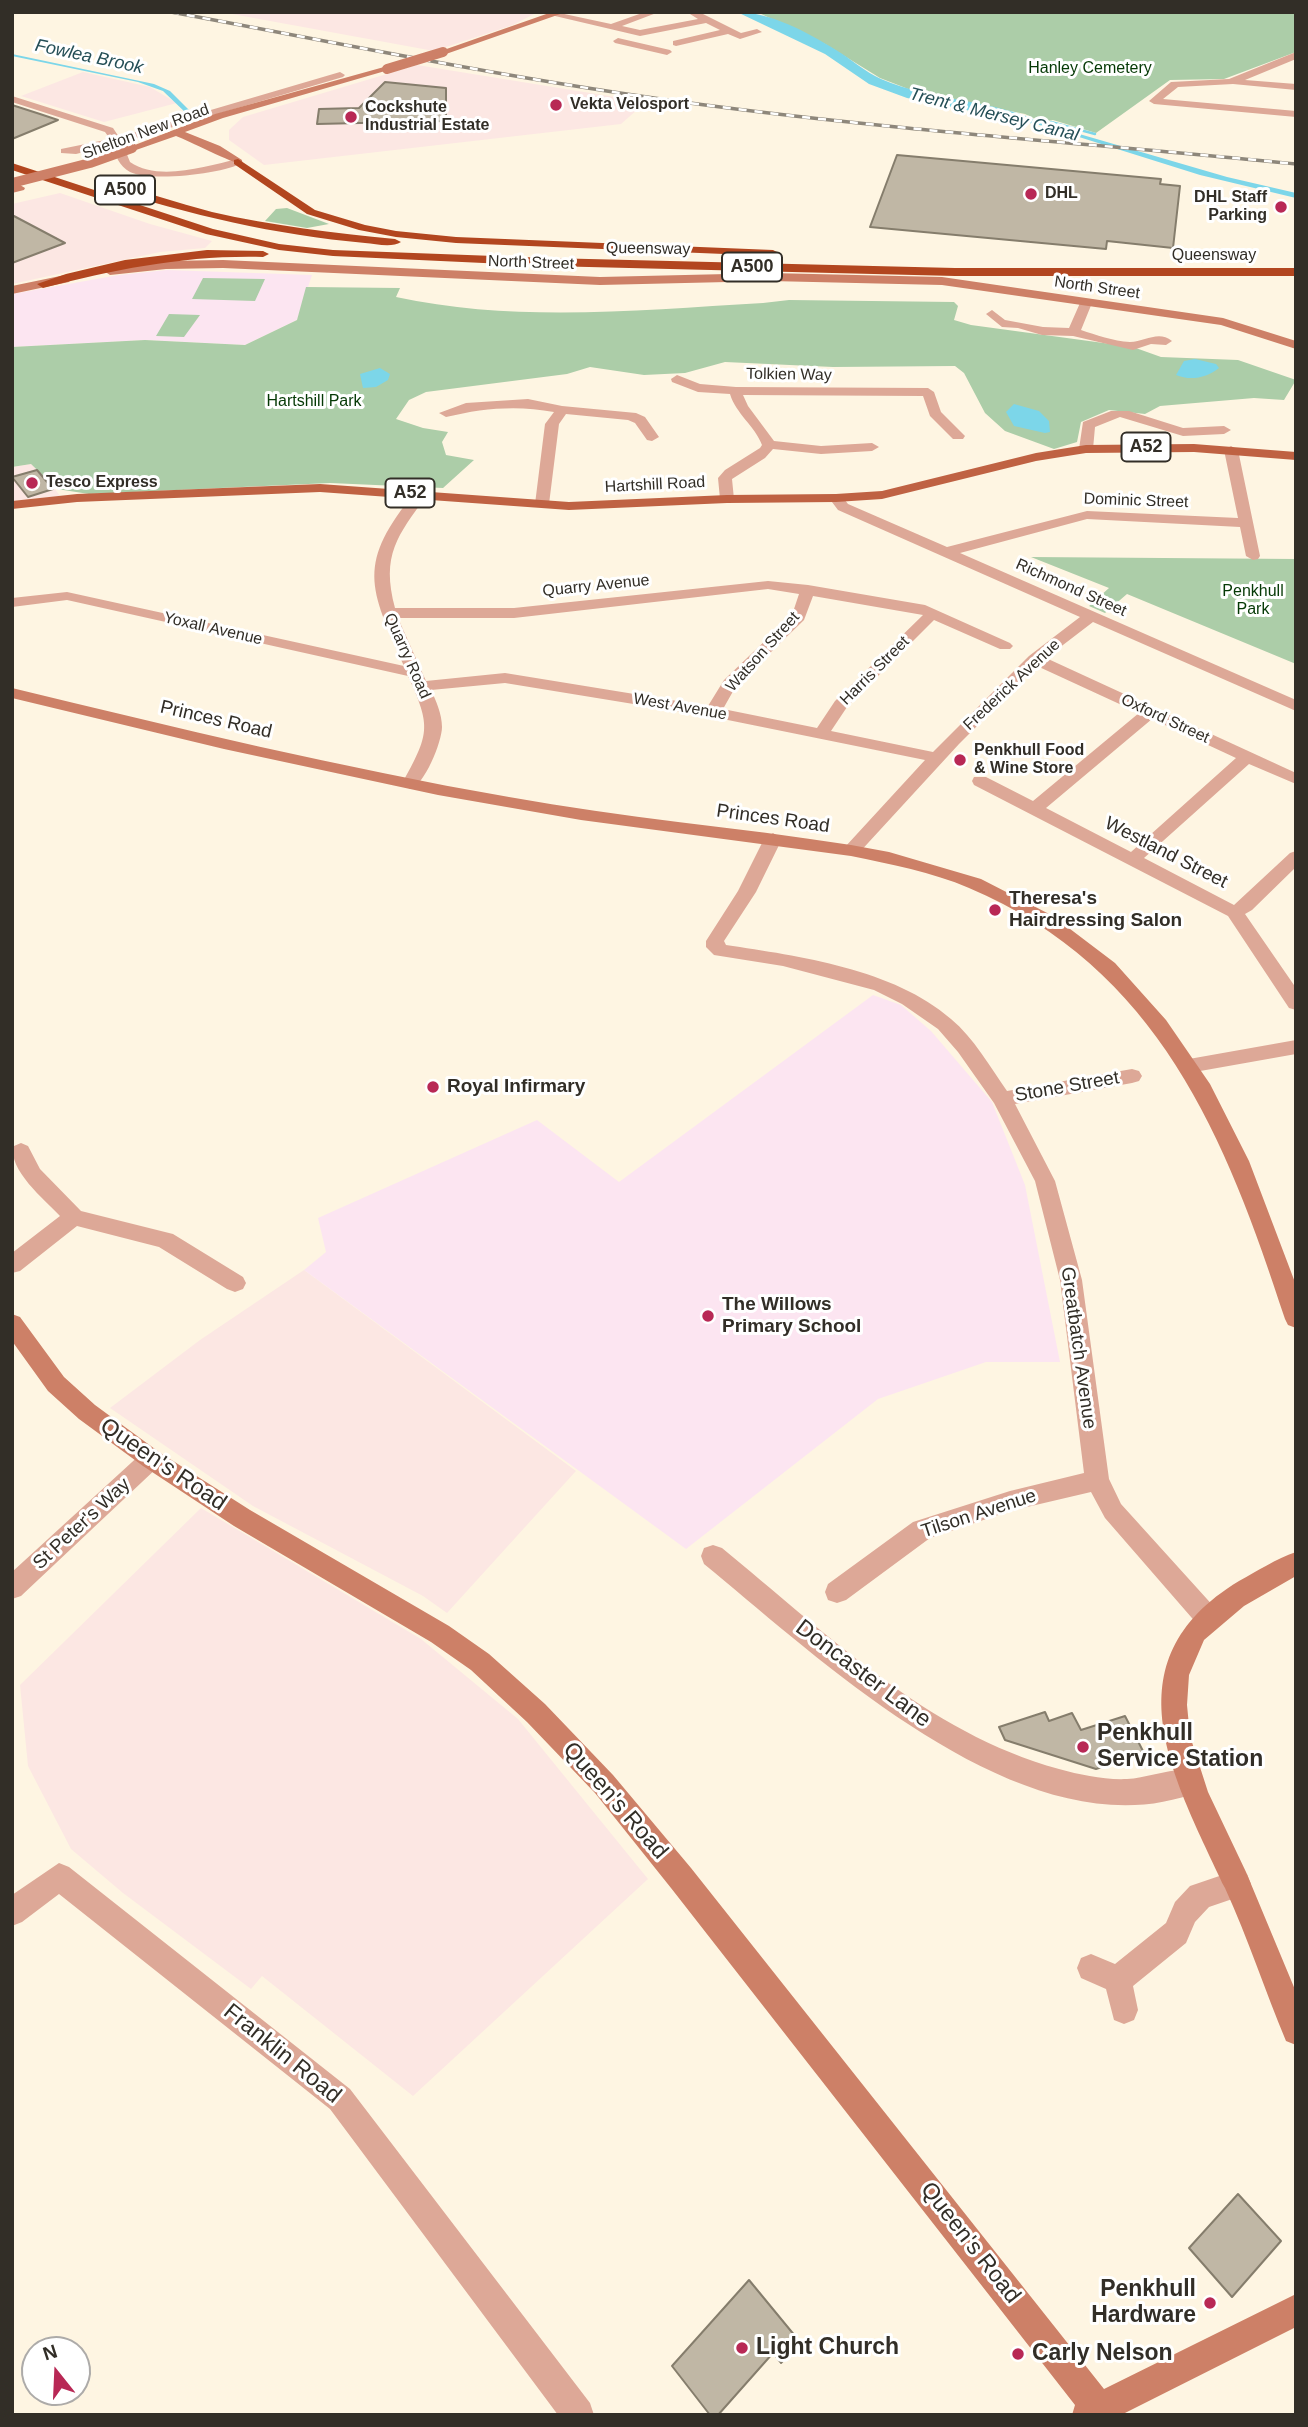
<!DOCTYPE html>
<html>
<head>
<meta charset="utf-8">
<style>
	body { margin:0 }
	#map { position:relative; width:1308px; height:2427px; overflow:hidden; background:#fef5e2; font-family:Helvetica,sans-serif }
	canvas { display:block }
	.frame { position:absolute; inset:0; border:14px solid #322e27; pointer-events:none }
	.north { position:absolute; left:21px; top:2336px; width:70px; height:70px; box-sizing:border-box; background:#fff; border:2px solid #adaba9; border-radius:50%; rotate:342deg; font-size:19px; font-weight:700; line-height:28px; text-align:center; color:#322e27 }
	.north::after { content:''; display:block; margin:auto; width:24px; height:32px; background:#b82855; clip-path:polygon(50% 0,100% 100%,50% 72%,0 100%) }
</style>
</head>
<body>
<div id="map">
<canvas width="1308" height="2427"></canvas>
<div class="frame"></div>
<div class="north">N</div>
</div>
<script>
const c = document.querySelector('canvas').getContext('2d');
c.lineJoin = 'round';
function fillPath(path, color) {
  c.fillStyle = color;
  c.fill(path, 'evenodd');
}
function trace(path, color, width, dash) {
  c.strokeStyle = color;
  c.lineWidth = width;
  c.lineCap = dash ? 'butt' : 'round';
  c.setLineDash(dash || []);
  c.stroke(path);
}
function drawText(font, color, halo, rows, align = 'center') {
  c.font = font + ' Helvetica,sans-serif';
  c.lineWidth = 6;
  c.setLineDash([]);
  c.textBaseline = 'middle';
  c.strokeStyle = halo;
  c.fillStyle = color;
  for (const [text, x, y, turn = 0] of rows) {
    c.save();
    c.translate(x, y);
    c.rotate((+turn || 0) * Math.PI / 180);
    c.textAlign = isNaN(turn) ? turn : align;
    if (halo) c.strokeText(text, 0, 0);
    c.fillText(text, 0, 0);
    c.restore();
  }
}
fillPath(new Path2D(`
	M221,12H530L534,14L513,25L434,51Z
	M417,65L646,102L621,124L264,165L229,140V130L243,117Z
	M83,72L150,87L177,103L104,122L21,96Z
	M60,193L150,224L212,241L205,248L160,252L12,284V204Z
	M31,464L40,469L60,496L12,501V467Z
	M304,1270L576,1471L447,1613L423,1596L253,1506L110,1408L200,1340Z
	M201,1508L421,1639L518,1719L648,1879L413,2096L262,1976L251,1989L123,1893L71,1849L28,1766L20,1685Z`), '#fce7e3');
fillPath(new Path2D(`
	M167,270L312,275L297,320L245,345L145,340L12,347V294L119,275Z
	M873,995L901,1005L931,1031L992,1102L1025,1185L1060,1362H986L878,1399L686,1549L304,1270L326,1252L318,1218L537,1120L619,1182Z`), '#fce5f1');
fillPath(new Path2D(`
	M757,12H1296V52L1224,79L1170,80L1096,133L1053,120L1041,122L1025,114L916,92L880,78L825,44Z
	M287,208L329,224L307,228L265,221L276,209Z
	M203,278L265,279L255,301L192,299Z
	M306,287L400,288L396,297C516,323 641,310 763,303L789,300L954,302L958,306L954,320L971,325L1133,347L1161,357L1238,360L1296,380L1284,400L1254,398L1160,406L1145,414L1109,410L1081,422L1077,442L1054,449L1005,431L985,413L964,373L955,366L833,367L725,362L685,373L644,375L590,367L567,374L426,392L409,400L396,419L423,428L448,432L442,442L446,455L474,460L443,488L330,483L89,494L57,489L31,464L12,467V347L145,340L245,345L297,320Z
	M169,314L200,315L184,337L156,336Z
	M1031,557L1296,559V664L1127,594L1105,613L1089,606L1109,588Z`), '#accda8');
fillPath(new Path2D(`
	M737,12C770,12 807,32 836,50C851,59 865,72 881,79C934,102 994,99 1045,124L1227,177L1296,193V198L1200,175L1044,126L907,98L869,84L825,54Z
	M12,54L154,84L170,91L192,113L187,114L163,91L138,82L12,56Z
	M1195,359L1216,364L1219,368C1207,378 1190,381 1176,375L1184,361Z
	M380,368L390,374L388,380L376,387L363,388L360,374Z
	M1014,404L1039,411L1049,421L1050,432L1045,433L1014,426L1006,412Z`), '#7cd6e9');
trace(new Path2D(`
	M1051,122L1095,134`), '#7cd6e9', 2.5);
const building = new Path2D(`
	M385,82L446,88V121L317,124L319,109L359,108Z
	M12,105L40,114L58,120L12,139Z
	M897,155L1161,179L1160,184L1180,186L1173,248L1107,241L1106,249L870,227Z
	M12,215L65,243L12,263Z
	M37,470L53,489L28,497L12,477Z
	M1045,1712L1049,1721L1072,1713L1081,1730L1125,1716L1144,1753L1096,1769L1005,1740L999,1727Z
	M1238,2194L1281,2241L1232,2297L1189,2248Z
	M749,2280L800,2342L781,2363L773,2353L718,2415H710L672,2366Z`);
fillPath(building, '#c0b7a5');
trace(building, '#857d6c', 2);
fillPath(new Path2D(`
	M555,12L611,24L645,12H659L622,26L640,30L698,19L690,14L699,12L741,33L757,29L762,32L740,39L728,34L676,46L673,45V41L720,30L706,23L640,36L555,16Z
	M618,38L670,50L672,52L667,55L615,43L613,41Z
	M1296,52V59L1245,80L1296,84V90L1233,84L1178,87L1163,99L1296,111V117L1154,104L1149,101L1171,82L1229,79Z
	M340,72L345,75L343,77L122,142L130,162C159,182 206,166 238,159L243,162C226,174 150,182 130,172C119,166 116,156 112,145L76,154L61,153V149L110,139L105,132L12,102V96L113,128L119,137Z
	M1086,299L1092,303L1081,330C1096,335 1113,341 1130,342C1145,342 1158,330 1172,341L1166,345L1151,344L1133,350L1073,336L1042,335L1018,328L1002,327L986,314L992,310L1005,320L1043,327L1069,328L1080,303Z
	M677,375L700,384L736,387L928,388L934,392L941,412L965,436L963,439H953L930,416L923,396L743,395L748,406L774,441L821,446L872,443L879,447L872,451L821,454L773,449L765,458L732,479L734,499L727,503L720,499L718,478L725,470L760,448L762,445C755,426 736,414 730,394L698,392L672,382L671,379Z
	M528,399L562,406L636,413L645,417L659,437L652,441L647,440L635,423L628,420L566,414L559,424L549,504L547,507H537L535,504L545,424L554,412C518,405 482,408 446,417L439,413L466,403Z
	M1111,411H1129L1183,428L1224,426L1231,430L1224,434L1183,436L1120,417L1095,427L1093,449L1086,453L1081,452L1079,449L1083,422Z
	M1231,446L1238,450L1260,556L1258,559L1253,560L1246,556L1240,527L1087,519L960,553L1296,700V711L1093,622L1046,658L1296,773V784L1249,764L1144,858L1234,905L1290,853L1296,851V867L1252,910L1245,914L1296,988V1010L1289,1008L1228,916L974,785L972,781L974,777H986L1033,801L1139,713L1037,666L959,744L857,855H845L842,851L845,847L925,760L713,717L505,683L431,690C436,701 442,714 442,727C442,742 424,786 410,789L402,784C429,734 432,728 408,676L67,600L12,607V598L67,592L404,666C369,587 356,564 416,491L421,490L428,494C397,536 381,555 395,608H514L768,581L808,585L925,605L1010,643L1013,646L1010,649H1000L934,620L847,707L831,731L933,752L1029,656L1080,617L838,510L829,498L831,495H841L848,504L947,547L1087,511L1238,518L1224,450ZM768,589L799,594L792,615L724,680L708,706L505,673L426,681L398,618H514ZM813,596L923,615L835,701L817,728L723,709L736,686L804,620ZM1152,719L1236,758L1131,852L1046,808Z
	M773,833L782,839L756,892L724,941L726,945C799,956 894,969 951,1019C974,1038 990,1067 1007,1091L1132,1069L1139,1071L1142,1076L1139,1081L1132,1083L1015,1104L1055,1181L1082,1280L1109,1479L1121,1504L1216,1609L1219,1617L1216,1625L1207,1629L1198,1625L1105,1518L1091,1492L1010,1511L930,1538L846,1600L837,1603L828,1600L825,1592L828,1584L913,1522L1010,1491L1084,1473L1060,1280L1035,1181L994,1103L958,1052L938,1029L902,1004L874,990L783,966L714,955L706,947V941L738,891L764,839Z
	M1296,1040V1054L1189,1073L1182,1071L1179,1066L1182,1061L1189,1059Z
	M21,1143L28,1146L40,1169L81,1211L173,1234L243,1277L246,1283L243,1289L235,1292L227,1289L159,1247L77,1226L20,1271L12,1273V1253L60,1216C45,1200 7,1169 14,1146Z
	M151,1449L159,1452L163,1459L159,1466L21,1596L12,1599V1572L143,1452Z
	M713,1545L722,1548C825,1632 927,1733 1059,1769C1081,1775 1104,1780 1127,1779C1150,1778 1179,1764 1200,1773L1204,1782L1200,1791C1031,1860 824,1662 704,1564L701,1556L704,1548Z
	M59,1863L69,1867L350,2089L590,2403L594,2415H558L330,2109L59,1894L22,1922L12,1926V1895Z
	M1237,1870L1247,1874L1251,1884L1247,1894L1209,1907L1195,1922L1186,1943L1133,1986L1138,2010L1134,2020L1124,2024L1114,2020L1106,1989L1081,1978L1077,1968L1081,1958L1091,1954L1115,1964L1166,1923L1175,1902L1190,1886Z`), '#dda897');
fillPath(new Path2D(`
	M552,12H566L446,54L438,52Z
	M384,67L392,69L223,118L185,132L220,146L242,160V164C236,165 187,140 176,136L136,150L127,148L215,114Z
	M20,185L25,188L24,190L12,193V187Z
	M223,260L600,277L770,273L942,277L1223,318L1296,341V349L1221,325L942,285L770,281L600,285L223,268L166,269L110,275L104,271L110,267L166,261Z
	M65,275L71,279L69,282L12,294V286Z
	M12,688C177,728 342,768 509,797C623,818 737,827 851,845L889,852L981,879L1053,916L1115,963L1166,1020L1210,1084L1249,1161L1296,1285V1328L1288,1325L1285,1319C1226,1137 1158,968 969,888C932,872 890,864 851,856L581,820L438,795L224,749L12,698Z
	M12,1314L20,1317L64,1377L95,1405L159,1452L250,1510L449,1626L489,1654L545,1704L613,1775L691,1868L1104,2389L1296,2294V2327L1121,2415H1072L1075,2405L671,1888L595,1793L527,1722L471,1670L431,1642L234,1526L143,1466L79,1419L48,1391L12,1341Z
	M1296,1552V1576L1244,1606L1204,1640L1189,1675L1187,1705L1190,1736L1208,1792L1246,1872L1296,1992V2045L1286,2041C1265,1991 1248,1938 1225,1888C1175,1780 1105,1662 1239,1581C1257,1571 1276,1559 1296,1552Z`), '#cd8067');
fillPath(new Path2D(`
	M1194,444L1296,452V460L1194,452L1086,453L1036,461L882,499L836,502L727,503L569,510L320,492L77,502L12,509V501L77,494L320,484L569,502L727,495L836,494L882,491L1036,453L1086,445Z`), '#bf6243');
fillPath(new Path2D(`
	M238,159L315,210L365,225L396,231L456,237L773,250L779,253L773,256L456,243L396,237L359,230L307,214L234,164V160Z
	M12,163L213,229L279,244L333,250L548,258L955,268H1296V276H955L548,266L333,256L279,250L206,234L12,170Z
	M108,182C143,191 177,203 212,212C273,226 334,233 395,239L401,242C392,248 376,244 365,243C276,235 189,215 104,187V183Z
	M207,250L263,251L269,254L263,257C187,255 117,269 43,288L37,284L66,274L125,260Z`), '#b2461f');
const rail = new Path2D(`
	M171,12C349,45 526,82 705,105C901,131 1099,144 1296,164`);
trace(rail, '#8e877b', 3.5);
trace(rail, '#fff', 2.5, [8]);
trace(new Path2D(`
	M387,69L443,52
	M12,183L90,163L132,148`), '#cd8067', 10);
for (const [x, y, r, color] of [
	[556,105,7,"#b82855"],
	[351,117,7,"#b82855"],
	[1031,194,7,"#b82855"],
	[1281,207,7,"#b82855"],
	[32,483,7,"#b82855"],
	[960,760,7,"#b82855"],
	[995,910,7,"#b82855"],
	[433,1087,7,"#b82855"],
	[708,1316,7,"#b82855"],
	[1083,1747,7,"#b82855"],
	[1210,2303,7,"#b82855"],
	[742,2348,7,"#b82855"],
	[1018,2354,7,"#b82855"]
]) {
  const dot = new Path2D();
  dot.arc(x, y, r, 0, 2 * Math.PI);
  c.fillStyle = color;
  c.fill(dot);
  trace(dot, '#fff', 2.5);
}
drawText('16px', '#053905', '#fff', [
	["Hanley Cemetery",1090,69],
	["Hartshill Park",314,402],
	["Penkhull",1253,592],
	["Park",1253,610]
]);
drawText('bold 16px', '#322e27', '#fff', [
	["Vekta Velosport",570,105],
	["Cockshute",365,108],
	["Industrial Estate",365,126],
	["DHL",1045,194],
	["DHL Staff",1267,198,"right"],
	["Parking",1267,216,"right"],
	["Tesco Express",46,483],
	["Penkhull Food",974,751],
	["& Wine Store",974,769]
], 'left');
drawText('16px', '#322e27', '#fff', [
	["Shelton New Road",146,132,-20],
	["Queensway",648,249,1],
	["Queensway",1214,256],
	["North Street",531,263,2],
	["North Street",1097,288,8],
	["Tolkien Way",789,375,1],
	["Hartshill Road",655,485,-3],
	["Dominic Street",1136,501,2],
	["Quarry Avenue",596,586,-6],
	["Richmond Street",1071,588,24],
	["Yoxall Avenue",213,629,13],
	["Watson Street",763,652,-48],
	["Quarry Road",407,656,66],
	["Harris Street",875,671,-45],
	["Frederick Avenue",1012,685,-43],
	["West Avenue",680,707,10],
	["Oxford Street",1165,719,25]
]);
drawText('italic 18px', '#254f57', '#fff', [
	["Fowlea Brook",89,57,12],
	["Trent & Mersey Canal",994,115,14]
]);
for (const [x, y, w] of [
	[125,190,60],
	[752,267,60],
	[1146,447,49],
	[410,493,49]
]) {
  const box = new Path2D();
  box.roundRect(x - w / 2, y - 14.5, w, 29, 5);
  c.fillStyle = '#fff';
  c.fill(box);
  trace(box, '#322e27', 2);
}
drawText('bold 18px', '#322e27', null, [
	["A500",125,190],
	["A500",752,267],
	["A52",1146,447],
	["A52",410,493]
]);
drawText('19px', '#322e27', '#fff', [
	["Princes Road",216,720,13],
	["Princes Road",773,819,8],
	["Westland Street",1166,853,27],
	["Stone Street",1067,1087,-10],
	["Greatbatch Avenue",1078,1348,82],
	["Tilson Avenue",979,1514,-18],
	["St Peter's Way",82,1524,-43]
]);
drawText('bold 19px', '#322e27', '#fff', [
	["Theresa's",1009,899],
	["Hairdressing Salon",1009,921],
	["Royal Infirmary",447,1087],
	["The Willows",722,1305],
	["Primary School",722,1327]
], 'left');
drawText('23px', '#322e27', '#fff', [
	["Queen's Road",163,1465,34],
	["Doncaster Lane",863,1674,37],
	["Queen's Road",615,1801,49],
	["Franklin Road",282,2054,39],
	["Queen's Road",970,2243,52]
]);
drawText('bold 23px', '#322e27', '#fff', [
	["Penkhull",1097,1734],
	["Service Station",1097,1760],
	["Penkhull",1196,2290,"right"],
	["Hardware",1196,2316,"right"],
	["Light Church",756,2348],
	["Carly Nelson",1032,2354]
], 'left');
</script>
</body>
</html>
